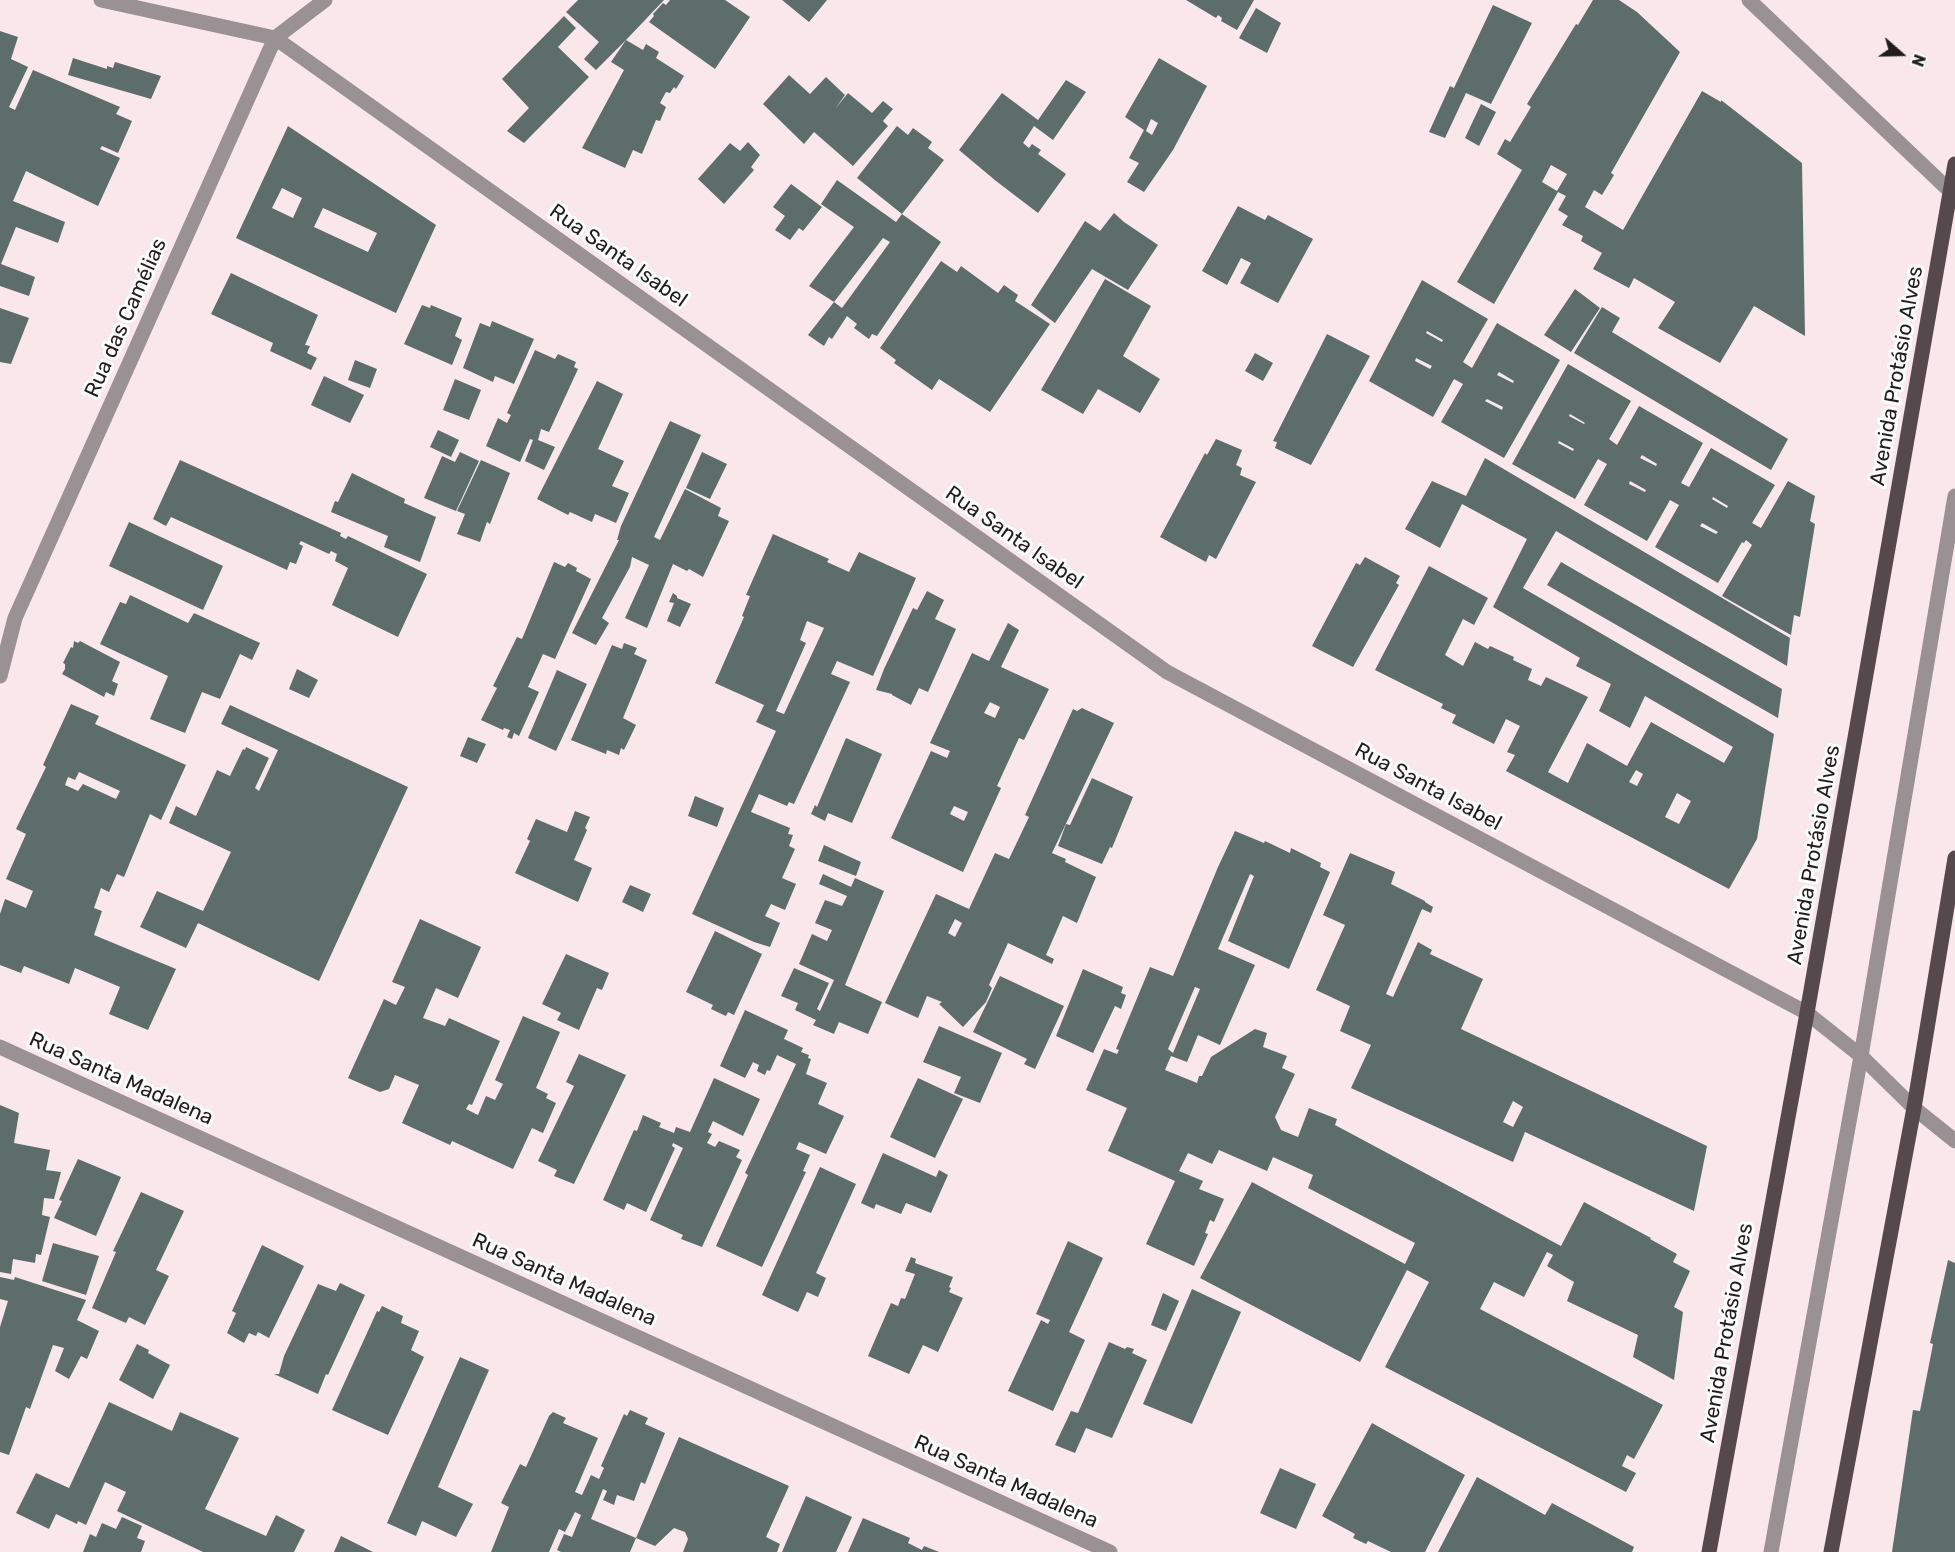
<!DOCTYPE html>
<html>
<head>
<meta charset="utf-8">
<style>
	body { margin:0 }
	#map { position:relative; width:1955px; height:1552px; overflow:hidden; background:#f9e7ec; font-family:Rubik,sans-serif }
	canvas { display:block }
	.north { position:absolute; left:1871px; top:24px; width:60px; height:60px; -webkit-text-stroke:4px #fff; paint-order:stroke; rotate:110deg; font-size:16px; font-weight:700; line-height:24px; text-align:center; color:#221c1e }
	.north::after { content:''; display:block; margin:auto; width:21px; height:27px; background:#221c1e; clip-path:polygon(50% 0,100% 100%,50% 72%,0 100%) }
</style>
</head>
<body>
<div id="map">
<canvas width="1955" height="1552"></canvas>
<div class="north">N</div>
</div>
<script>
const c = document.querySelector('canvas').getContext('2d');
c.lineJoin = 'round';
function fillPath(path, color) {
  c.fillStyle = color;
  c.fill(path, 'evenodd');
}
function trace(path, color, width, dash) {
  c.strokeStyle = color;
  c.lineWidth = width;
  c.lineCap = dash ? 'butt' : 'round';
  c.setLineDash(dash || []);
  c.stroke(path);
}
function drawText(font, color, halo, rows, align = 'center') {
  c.font = font + ' Rubik,sans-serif';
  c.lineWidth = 6;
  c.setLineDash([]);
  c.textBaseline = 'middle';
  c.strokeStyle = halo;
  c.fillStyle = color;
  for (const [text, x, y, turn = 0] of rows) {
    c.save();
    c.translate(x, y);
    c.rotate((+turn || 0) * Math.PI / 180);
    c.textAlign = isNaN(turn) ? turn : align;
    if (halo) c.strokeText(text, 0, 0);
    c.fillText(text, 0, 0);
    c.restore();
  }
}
fillPath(new Path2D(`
	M578,0H664L626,40L643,50L646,44L659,52L656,58L684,76L676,89L674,87L670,93L666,92L660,103L666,107L660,121L656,120L642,154L633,150L625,168L582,148L624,70L611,62L626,40L596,70L584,59L599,42L566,12Z
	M670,0H725L750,17L715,69L649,22L654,16L653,14L663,3L666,5Z
	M782,0H827L809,22Z
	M1186,0H1254L1237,30L1221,21L1222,18L1218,15L1216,18Z
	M1593,0H1619L1637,12L1680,52L1611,173L1614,175L1602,195L1594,190L1585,207L1623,230L1702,91L1721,102V100L1802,163L1805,336L1754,306L1720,363L1658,328L1675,302L1634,278L1629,288L1593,269L1602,253L1581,241L1583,236L1562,225L1568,216L1558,210L1566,196L1558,192L1494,304L1457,282L1522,170L1497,154L1505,139L1510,142L1531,107L1527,104L1576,24L1578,25ZM1551,165L1567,174L1557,191L1542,182Z
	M1493,5L1532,23L1491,104L1466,93L1445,138L1429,132L1450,86L1454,88Z
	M1256,8L1281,23L1267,53L1239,38Z
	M564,16L576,28L558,47L589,77L524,143L507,131L529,108L502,79Z
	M0,31L18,37L11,59L28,67L9,107L15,110L33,70L120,107L116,114L132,121L118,153L102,146L100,149L120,158L98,206L26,171L13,201L65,222L58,243L16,227L1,264L35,277L29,296L0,286Z
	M73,58L107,69V66L113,68L115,62L161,76L151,99L68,75Z
	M1159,58L1207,86L1173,150L1144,192L1127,182L1139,163L1129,158L1144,130L1125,117ZM1151,119L1158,123L1152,135L1146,131Z
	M789,75L810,94L826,77L845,95L835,109L848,93L872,113L883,101L893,109L883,121L888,126L853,166L814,132L804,144L763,104Z
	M1066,80L1086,92L1053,140L1034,126L1023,143L1029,148L1032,144L1041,150L1038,154L1066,174L1038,213L996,181L959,150L1002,93L1038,120Z
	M1481,104L1496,112L1479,146L1465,138Z
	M288,126L436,225L396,313L236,238ZM282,188L302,198L293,218L272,208ZM323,208L377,233L368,252L314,227Z
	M897,126L908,135L913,128L932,142L928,148L944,160L902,214L857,178Z
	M748,142L760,155L751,167L754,170L724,204L698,179L730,143L740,151Z
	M837,180L896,222L902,214L941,242L877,336L872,334L869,339L854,328L857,324L847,316L832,339L829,337L824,346L808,335L834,302L842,308L890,242L883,238L834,302L809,286L854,227L821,204Z
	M791,184L822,207L803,231L799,228L790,240L775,230L785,216L773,207Z
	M1238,206L1265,220L1268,215L1313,239L1278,303L1240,283L1251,263L1241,258L1227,285L1202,271Z
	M1114,213L1124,222L1158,245L1128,290L1092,269L1055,323L1031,305L1085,221L1100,231Z
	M941,261L957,272L961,266L998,293L1004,285L1018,295L1015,301L1050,324L990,412L939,379L932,390L894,363L896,360L880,348Z
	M231,273L318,315L305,345L310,346L307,353L317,358L311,370L270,351L273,343L211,314Z
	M1105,279L1151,306L1123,356L1160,379L1140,413L1098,389L1083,414L1041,390Z
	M1422,280L1488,319L1463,362L1472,368L1497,323L1560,360L1504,458L1441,422L1463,384L1454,379L1433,417L1369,381ZM1427,331L1443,340L1442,342L1426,333ZM1416,358L1432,366L1430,369L1415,361ZM1499,372L1514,381L1513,383L1497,375ZM1487,399L1503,407L1502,410L1485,401Z
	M1575,289L1600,308L1571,352L1544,335Z
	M422,305L430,308L431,305L462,318L455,336L462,340L452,365L404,344Z
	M1602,307L1620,318L1612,332L1788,439L1771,470L1574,353Z
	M0,308L29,318L11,364L0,362Z
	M492,321L534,339L514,384L495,376L493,382L463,368L480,323L490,327Z
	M1327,334L1370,356L1311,465L1275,448L1277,442L1273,441Z
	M535,350L555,359L558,354L576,362L574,367L578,369L549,432L541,429L538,440L555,447L544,470L525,461L533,440L530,439L520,462L486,446L498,418L507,423L511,415L507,413Z
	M1255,353L1273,363L1263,381L1245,371Z
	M355,360L377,369L370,388L348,380Z
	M1568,364L1631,401L1609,439L1617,445L1639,406L1703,443L1681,483L1689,487L1711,448L1775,485L1752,523L1761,528L1788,481L1815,496L1810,521L1815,524L1800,617L1794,615L1791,635L1722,596L1752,545L1746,540L1744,543L1742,542L1718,583L1655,547L1679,505L1670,500L1647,541L1584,505L1607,464L1598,459L1575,499L1512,464ZM1570,414L1585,423L1584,424L1569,416ZM1559,441L1574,449L1573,451L1558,443ZM1642,455L1657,464L1656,466L1640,458ZM1630,481L1646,490L1645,492L1629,484ZM1713,497L1728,506L1727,508L1712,499ZM1702,523L1718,532L1716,534L1700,526Z
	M324,376L364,395L350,423L311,405Z
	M455,379L481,390L469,420L443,410Z
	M597,381L623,394L598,449L624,461L612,486L629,493L616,523L595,514L592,522L570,512L568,515L537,499Z
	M670,421L701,435L654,537L660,540L685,489L721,508L718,516L729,521L703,577L689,569L687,571L673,564L647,628L625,618L649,565L632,557L630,567L602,618L609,623L596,645L572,633L619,540H617L621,526Z
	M438,430L459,440L451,457L430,447Z
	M1216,439L1242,450L1236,465L1242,468L1240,475L1256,482L1216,559L1209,555L1206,562L1160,537L1205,453L1207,455Z
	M460,452L479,461L456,511L424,498L442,456L455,462Z
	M702,452L727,464L710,499L686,488Z
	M1485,458L1790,638L1787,666L1556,531L1523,588L1774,734L1757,839L1729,889L1506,771L1515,755L1507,752L1520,726L1506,719L1494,744L1452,723L1456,715L1441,708L1443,704L1375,670L1429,566L1488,598L1474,625L1463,619L1445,655L1463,666L1475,642L1488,649L1490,646L1514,657L1513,660L1532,669L1528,680L1541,686L1546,677L1588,697L1548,772L1568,783L1587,743L1627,766L1651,722L1724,763L1733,747L1645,696L1630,728L1599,711L1611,684L1576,666L1580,658L1493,607L1527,539L1462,504L1440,548L1405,529L1432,481L1466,496ZM1636,770L1643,774L1637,786L1629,782ZM1677,793L1691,801L1679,824L1665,817Z
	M180,460L341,533L340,536L346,539L348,536L427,574L398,637L332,605L348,568L335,561L337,554L331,551L329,554L301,541L299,544L303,546L296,564L290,562L287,570L171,517L166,526L153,519Z
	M481,460L510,473L490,524L487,522L480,542L457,534L465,514L457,511Z
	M352,473L405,499L404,503L436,517L420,562L384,547L388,536L331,512L335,501L338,502Z
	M129,522L223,566L203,610L109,566Z
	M773,534L829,559L827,562L849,572L859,552L916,578L873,676L837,661L831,674L850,682L794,804L789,802L787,806L759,794L751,812L790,828L788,834L793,835L789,846L795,849L782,878L796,884L785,910L771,904L765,916L780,923L770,947L754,942L692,914L776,731L756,722L764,705L715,683L744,617L742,616L750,596L746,595ZM807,621L824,628L784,714L776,711L806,643L800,640Z
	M1365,557L1400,576L1396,583L1399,585L1353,667L1312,646L1356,563L1360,565Z
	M554,562L565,567L568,563L577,568L576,571L591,579L555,659L543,654L528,687L539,692L519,736L514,733L512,739L507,737L510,730L504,728L503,730L481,720L497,688L493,686L517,637L522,639Z
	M1561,562L1782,689L1778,718L1547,585Z
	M927,591L944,600L935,619L956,629L928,692L919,688L911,705L892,695V694L876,690L884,669L913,608L917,610Z
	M673,593L677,596V598L691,604L680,627L667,621L674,603L669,602Z
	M130,595L188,623L194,613L260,643L252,660L240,654L220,699L202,692L185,733L150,719L168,676L100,644L120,602L126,604Z
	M1008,623L1019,630L1001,667L1049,689L1024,740L1019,738L997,786L1001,788L963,872L891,838L931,751L947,758L950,751L930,743L972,653L989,661ZM990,702L1000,707L995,718L984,713ZM954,806L968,812L964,821L950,814Z
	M74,641L78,643L80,641L120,662L112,681L118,684L114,696L106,692L104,697L62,674L65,669V664L63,663L71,647L73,648Z
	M624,643L637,648L634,654L647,660L623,718L636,725L624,750L621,748L619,755L607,750L606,754L571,740L612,645L622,649Z
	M297,669L318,680L309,698L289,689Z
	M557,670L587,684L556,751L528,738Z
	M71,704L99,716L95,724L186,765L161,820L150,814L124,877L117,874L109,892L101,888L94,908L102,911L94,935L176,969L148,1030L109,1014L120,987L75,968L69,984L24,966L21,973L0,965V914L5,899L26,908L33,891L6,879L26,834L16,829L46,767L43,765ZM79,772L120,791L116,799L83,784L78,791L65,785L68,777L75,780Z
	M230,705L408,787L319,981L198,923L186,948L140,927L157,891L203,911L231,852L169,823L176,806L196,816L217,770L230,776L243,749L245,750L246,747L269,758L255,788L259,791L278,750L221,724Z
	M1082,708L1114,723L1052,853L1066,859L1065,862L1096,877L1077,923L1063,916L1046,955L1054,959L1052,964L1008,943L989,985L992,988L986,1002L963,1027L939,1004L942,1002L927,996L918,1018L885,1003L936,894L969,909L995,853L1009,859L1029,817L1025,815L1073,709L1077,711ZM955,919L962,923L955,937L948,933Z
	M468,737L486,744L477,763L460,756Z
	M846,738L882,754L852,823L828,813L825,821L811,814L815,805L817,807Z
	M1092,778L1133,797L1112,848L1110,847L1102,864L1058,846L1066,824L1070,825Z
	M695,796L724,808L717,827L688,816Z
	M575,811L590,817L585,828L587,830L574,860L592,868L578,902L515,873L530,841L527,839L536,819L567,832Z
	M1235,831L1264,843L1265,841L1290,853L1291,848L1321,863L1320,867L1330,872L1289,969L1228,941L1254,876L1250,874L1218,949L1255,965L1220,1045L1198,1035L1187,1062L1171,1056L1165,1070L1197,1083L1199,1076H1202L1211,1057L1255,1029L1267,1033L1263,1047L1287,1056L1282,1068L1295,1074L1275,1117L1281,1130L1298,1137L1309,1108L1337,1119L1335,1125L1561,1246L1584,1202L1651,1238L1650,1239L1677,1254L1673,1262L1690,1271L1674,1307L1683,1312L1674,1380L1633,1357L1638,1335L1567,1301L1574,1282L1547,1266L1553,1255L1547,1252L1524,1297L1494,1282L1480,1309L1663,1405L1634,1459L1627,1455L1622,1466L1636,1473L1626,1492L1385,1367L1429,1282L1407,1270L1360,1362L1200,1278L1252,1182L1405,1264L1415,1243L1308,1188L1313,1175L1273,1157L1267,1171L1219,1150L1212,1164L1188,1153L1179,1171L1203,1181L1199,1189L1224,1199L1214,1222L1210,1220L1205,1233L1208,1234L1194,1266L1146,1244L1175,1181L1108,1151L1127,1108L1086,1090L1104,1049L1117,1054L1119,1050L1116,1049L1150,967L1173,976L1218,867ZM1195,987L1200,989L1173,1053L1168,1049Z
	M824,845L861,862L856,876L818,861Z
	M1350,853L1395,872L1391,884L1425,901V902L1433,907L1431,913L1422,909L1386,994L1393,997L1418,942L1432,950L1430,954L1483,979L1461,1029L1707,1146L1694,1211L1525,1132L1513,1162L1351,1088L1371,1045L1340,1031L1350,1006L1316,990L1345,925L1323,915ZM1513,1101L1523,1107L1513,1127L1503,1122Z
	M823,874L851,887L855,878L884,891L845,985L882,1002L868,1034L839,1022L834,1034L813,1025L816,1020L795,1010L798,1003L781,996L794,968L829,983L817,1009L820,1011L834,980L799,964L812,934L827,941L832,930L815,923L825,900L842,906L847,896L819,884Z
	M630,885L651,894L643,912L622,902Z
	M420,919L481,947L458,998L436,988L423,1018L445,1026L449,1018L500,1041L472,1105L469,1104L466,1109L478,1115L486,1096L495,1100L503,1084L495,1080L523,1016L560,1032L536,1088L548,1094L546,1098L556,1103L543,1133L532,1128L513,1169L452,1141L450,1145L402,1123L419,1085L395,1075L389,1089L380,1092L348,1078L384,999L396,1005L405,987L392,982Z
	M715,931L762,954L734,1015L728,1012L726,1016L711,1009L713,1005L686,992Z
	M566,954L609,973L602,990L597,988L579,1030L557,1020L561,1013L542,1004Z
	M1083,969L1123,987L1121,993L1126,995L1121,1009L1115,1006L1093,1053L1056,1036Z
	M1000,976L1064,1006L1035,1069L1024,1064L1027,1059L973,1032Z
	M745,1010L788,1030L784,1039L803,1048L801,1052L809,1055L808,1058L811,1059L806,1074L827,1083L818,1104L844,1116L826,1154L799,1142L796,1149L810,1155L803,1171L806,1172L762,1267L716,1246L748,1175L745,1173L796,1064L777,1055L770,1071L767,1070L765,1075L757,1071L759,1065L753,1062L745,1078L720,1066Z
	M939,1026L1002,1053L980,1103L954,1093L961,1077L923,1062Z
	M579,1054L626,1075L574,1184L554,1176L557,1170L538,1161L574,1086L566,1082Z
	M714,1078L760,1099L743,1136L713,1121L708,1132L712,1134L707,1143L715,1147L719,1141L740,1150L736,1157L742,1160L702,1247L681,1239L683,1235L650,1220L683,1148L673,1143L672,1146L675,1148L646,1212L627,1203L624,1210L603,1200L634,1130L637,1131L643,1115L661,1123L659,1127L674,1133L676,1127L690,1132Z
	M918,1078L963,1099L935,1158L890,1137Z
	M0,1105L19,1113L14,1143L50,1150L46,1170L61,1172L54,1199L44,1198L42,1215L50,1217L41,1255L36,1254L35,1263L13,1259L11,1274L0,1272Z
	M883,1153L936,1177L939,1170L948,1175L931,1213L906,1203L901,1214L876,1204L874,1209L861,1203Z
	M78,1159L121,1177L96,1236L54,1218L62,1201L59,1200Z
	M820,1167L856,1184L816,1273L826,1278L818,1297L807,1292L798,1312L762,1295Z
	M141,1192L184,1211L156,1270L169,1276L145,1325L129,1317L126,1323L92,1308L116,1252L113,1251Z
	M1068,1241L1103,1258L1069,1332L1085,1340L1053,1411L1008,1391L1041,1320L1048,1324L1050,1320L1036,1314Z
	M53,1243L99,1256L86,1295L42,1281Z
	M262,1245L304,1266L269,1338L258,1332L256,1336L249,1333L244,1343L227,1333L236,1313L232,1311Z
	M911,1257L916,1259L915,1263L953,1277L949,1287L951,1288L949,1292L963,1298L938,1352L923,1345L909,1374L868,1356L891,1303L898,1306L901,1298L905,1299L915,1274L905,1271Z
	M1948,1260L1955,1263V1552H1892L1913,1410L1920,1411L1933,1344L1930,1343Z
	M0,1277L14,1280L15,1277L86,1300L77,1320L99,1331L87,1359L81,1356L69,1379L55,1371L64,1348L53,1345L30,1409L26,1407L9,1455L0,1452V1327L8,1301L0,1299Z
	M340,1283L365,1295L328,1375L326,1374L318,1394L274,1374H279L284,1356L318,1284L336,1291Z
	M1192,1289L1241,1312L1192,1424L1143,1404Z
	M1163,1293L1179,1301L1166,1331L1151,1325Z
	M382,1306L403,1316L401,1323L419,1331L411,1350L424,1357L388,1435L332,1410L377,1311L379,1312Z
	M1109,1342L1125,1349L1127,1347L1134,1349L1132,1353L1147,1360L1112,1438L1086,1428L1075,1453L1055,1445L1071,1411L1078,1413Z
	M137,1344L149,1350L148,1353L170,1365L153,1399L119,1380Z
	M460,1357L489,1370L438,1487L473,1504L456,1537L422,1521L416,1536L387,1523Z
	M109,1402L172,1431L180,1412L239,1438L205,1509L266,1536L276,1515L305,1530L294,1552H203L117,1511L126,1492L105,1482L86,1525L78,1521L77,1524L56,1514L49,1529L16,1513L36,1473L69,1488Z
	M630,1410L648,1418L645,1424L665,1433L645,1484L641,1482L634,1501L617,1495L614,1505L603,1500L607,1491L603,1489L591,1519L636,1538L630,1552H561L557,1550L564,1534L572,1537L581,1515L575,1512L565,1532L559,1529L549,1552H491L509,1507L501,1503L520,1464L526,1467L549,1416L553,1412L566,1418L563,1423L598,1438L575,1492L582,1495L591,1475L599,1479L604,1468L601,1466L624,1414L627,1416Z
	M1372,1423L1465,1475L1425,1552H1391L1368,1541L1366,1544L1353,1538L1355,1534L1322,1516Z
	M679,1437L789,1486L766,1537L780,1544L777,1552H683L688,1539L685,1532L674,1528L655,1546L636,1538Z
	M1280,1468L1316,1484L1296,1529L1260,1513Z
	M1477,1477L1545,1515L1552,1503L1634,1547L1632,1552H1438Z
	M806,1496L852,1517L836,1552H782Z
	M122,1517L142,1526L137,1538L145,1541L141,1552H83L90,1534L96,1537L102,1523L116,1529Z
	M863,1518L910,1538L908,1543L922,1550L924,1546L939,1552H848Z
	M341,1536L373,1552H334Z`), '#5c6d6a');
trace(new Path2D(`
	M1771,1552L1861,1056L1955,496`), '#999194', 15);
trace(new Path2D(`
	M0,676L15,618L275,38L325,0
	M0,1047L1110,1552`), '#999194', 15);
trace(new Path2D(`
	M101,0L275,38L1167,672L1807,1013L1861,1056L1914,1108L1955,1141
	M1749,0L1950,191`), '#999194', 15);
trace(new Path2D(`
	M1709,1552L1807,1013L1955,164
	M1831,1552L1914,1108L1955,858`), '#56494d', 15);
drawText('21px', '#221c1e', '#fff', [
	["Rua Santa Isabel",618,256,35],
	["Rua das Camélias",126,318,-66],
	["Avenida Protásio Alves",1897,376,-80],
	["Rua Santa Isabel",1014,538,35],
	["Rua Santa Isabel",1428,787,28],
	["Avenida Protásio Alves",1814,855,-80],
	["Rua Santa Madalena",121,1079,24],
	["Rua Santa Madalena",564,1280,24],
	["Avenida Protásio Alves",1727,1333,-80],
	["Rua Santa Madalena",1006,1482,24]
]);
</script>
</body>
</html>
